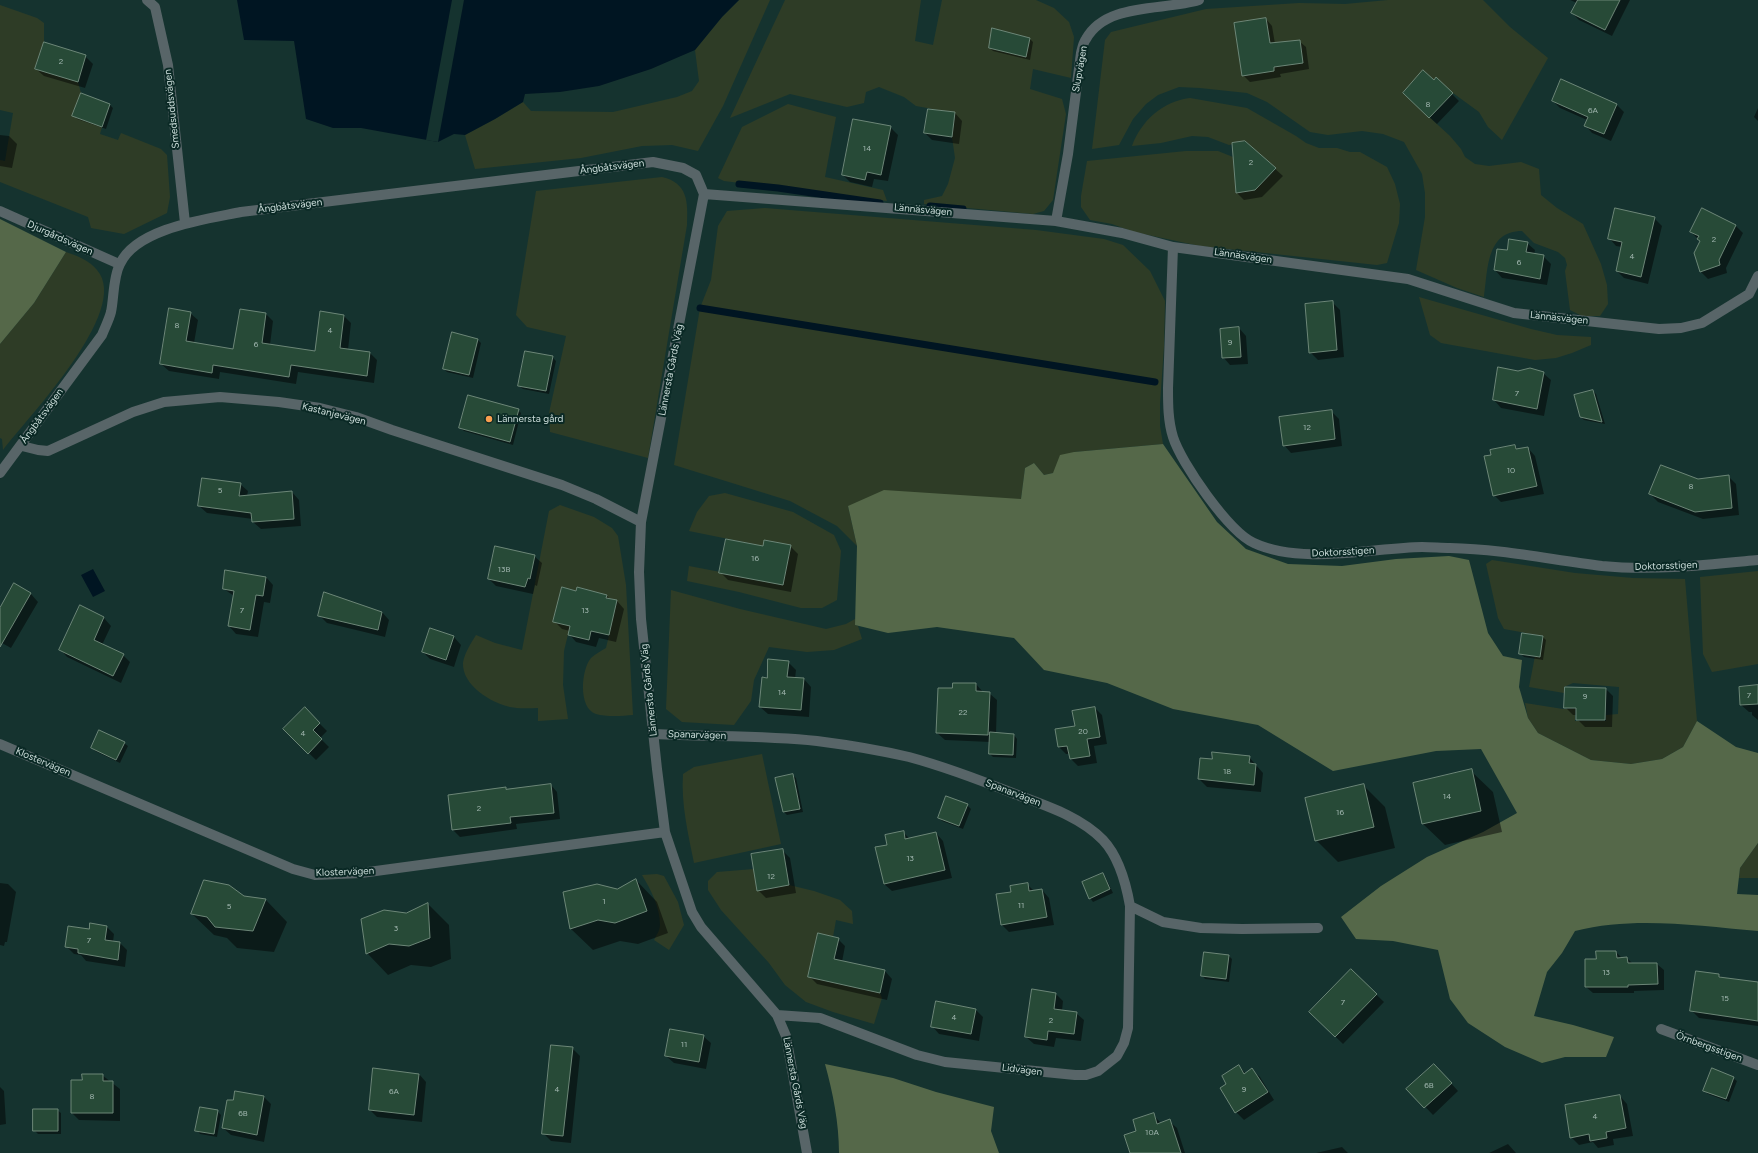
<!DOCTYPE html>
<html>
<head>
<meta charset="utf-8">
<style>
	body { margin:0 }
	canvas { display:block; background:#15332f }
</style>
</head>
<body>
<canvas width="1758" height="1153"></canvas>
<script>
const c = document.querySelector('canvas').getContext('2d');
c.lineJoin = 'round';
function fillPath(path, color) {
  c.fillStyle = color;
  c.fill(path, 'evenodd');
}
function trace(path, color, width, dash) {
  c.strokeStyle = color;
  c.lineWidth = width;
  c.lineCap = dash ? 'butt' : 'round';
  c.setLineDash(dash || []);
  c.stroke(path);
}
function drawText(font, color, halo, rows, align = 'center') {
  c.font = font + ' Figtree,sans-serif';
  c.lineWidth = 4;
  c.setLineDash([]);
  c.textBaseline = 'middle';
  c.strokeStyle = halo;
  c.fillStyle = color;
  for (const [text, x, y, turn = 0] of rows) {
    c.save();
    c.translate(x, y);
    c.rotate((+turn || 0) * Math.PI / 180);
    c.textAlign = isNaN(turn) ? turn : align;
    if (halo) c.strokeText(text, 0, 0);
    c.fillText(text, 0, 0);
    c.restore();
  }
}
fillPath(new Path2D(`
	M739,0H770L723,106L698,151L672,145L642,146L581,158L475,169L465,135L495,119L523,102L531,111L613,112L677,97L692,91L699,81L695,50L722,17Z
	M785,0H921L915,41L933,45L942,0H1036L1054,8L1069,22L1074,37L1071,78L1033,69L1030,89L1062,99L1066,114L1053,200L1044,211L1033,214L924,204V200L942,196L948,184L955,158L952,137L955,113L916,106L904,97L879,87L866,92L864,103L847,107L790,94L730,118Z
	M1388,0H1483L1510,27L1548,58L1502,140L1488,127L1479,112L1453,93L1436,78L1434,80L1423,71L1403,93L1450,136L1461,149L1465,157L1475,164L1489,166L1521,162L1539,169L1541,195L1557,208L1583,224L1601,264L1607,285L1608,304L1600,316H1582L1570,310L1565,271L1567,265L1565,258L1558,252L1534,243L1522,231C1486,231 1488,270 1484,297L1457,288L1416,270L1425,217V193L1422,174L1404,142L1383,134L1362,131L1328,135L1310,132L1267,102L1247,93L1200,88L1179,87L1158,95L1146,104L1133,119L1119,145L1092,149L1105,40L1111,32L1206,9L1299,3L1345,4Z
	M0,5L37,18L44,23V42L35,69L78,82L81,93L73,116L102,127L100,134L118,140L121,133L161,149L167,155L170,197L167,213L124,234L91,228L88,217L0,182V160L5,161L13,113L0,110Z
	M1190,98L1247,108L1296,136L1306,143L1319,148H1337L1350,152H1360L1387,167L1395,184L1400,204L1399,223L1387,263L1377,265L1200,246L1134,232L1112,224L1090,220L1081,207V196L1087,161L1186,151H1218L1233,157L1236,193L1255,190L1276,169L1245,141L1229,145L1208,137L1192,136L1161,143L1132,146C1141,121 1163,101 1190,98Z
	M788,104L836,117L825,177L883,190L887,201L724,181L718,178L742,127Z
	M662,177C688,183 688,202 687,225L648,458L550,432L549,413L566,336L527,327L516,315L536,191Z
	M765,208L1036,230L1104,239L1123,245L1150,271L1165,301L1164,346L1160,404V426L1163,444L1074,452L1053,473L1044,475L1034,463L1025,468L1021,499L848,506L857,546L837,526L790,501L674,465L700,308L711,280L718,226L727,211Z
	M66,252C77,256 89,260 97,270C132,310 27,418 3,450L2,439L0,438V344L34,303Z
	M1419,297L1531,329L1557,335L1591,337V345L1572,353L1556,358L1535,360L1441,343L1430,335Z
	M725,493L793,512L834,535L841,551L837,600L822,608H801L739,592L687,581L689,566L783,584L791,545L765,540L763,546L689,531L697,512L709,496Z
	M560,505L594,517L612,528L618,536L626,585L633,715C622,716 606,717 596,714C578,708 581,670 591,658C595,654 601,651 606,648L617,601L606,598L607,595L578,587L577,591L562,587L553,621L570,626L564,651L563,685L568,719L538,721V708C529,708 519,709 510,707C491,703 462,685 463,663C464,654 471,643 476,635L495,643L522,650L549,511Z
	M1492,560L1575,573L1633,578L1685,579L1697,721L1683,747L1662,759L1631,764L1591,760L1538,733L1528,718L1525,703L1563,709H1575V721H1606V715L1618,714L1619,687L1573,683L1564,687V693L1529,687L1535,656L1540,657L1543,636L1504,629L1498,618L1486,564Z
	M1758,571V664L1712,672L1703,654L1700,577Z
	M671,590L740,609L826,629L846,624L855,619V625L858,626L862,639L834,650L807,652L769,647L754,680L751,701L734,725L682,722L666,709Z
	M762,754L781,844L694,863C688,833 681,804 683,774L694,767Z
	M1758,843V878H1739L1740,868Z
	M754,869L757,891L789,885L814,891L840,900L852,911L853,924L836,920L833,937L818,934L808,977L880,993L882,998L874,1024L833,1012L806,1002L785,985L769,963L721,910L708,890V881L717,872Z
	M657,874L664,876L678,902L684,925L669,950L654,940C656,936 660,930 660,925C660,907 651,890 642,875Z`), '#2e3c26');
fillPath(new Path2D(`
	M0,219L66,252L34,303L0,344Z
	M1163,444L1217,522L1246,549L1288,564L1342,566L1396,559L1449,556L1469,560L1488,633L1503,656L1522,660L1519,687L1528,718L1538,733L1591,760L1631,764L1662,759L1683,747L1697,721L1736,747L1758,753V843L1740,868L1737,894L1758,895V931C1697,926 1635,916 1575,931L1562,953L1547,972L1534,1016L1573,1025L1614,1037L1606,1057H1565L1542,1063L1505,1047L1468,1023L1450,999L1438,950L1393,941L1356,939L1341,917L1381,886L1427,857L1483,832L1517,813L1481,749L1436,751L1333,771L1258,725L1173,709L1107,683L1044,670L1014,638L937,627L888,633L855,625L857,546L848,506L884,490L1021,499L1025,468L1034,463L1044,475L1053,473L1060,455L1074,452Z
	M825,1064L893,1078L936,1092L994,1107L991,1131L999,1153H839C839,1123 833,1093 825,1064Z`), '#556849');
fillPath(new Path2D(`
	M237,0H739L722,17L695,50L681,56L651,69L599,86L560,92L525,94L523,102L495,119L465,135L454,134L438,142L361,128H333L306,119L294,41L244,40Z
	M93,569L105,591L93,597L81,575Z`), '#001522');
fillPath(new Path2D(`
	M452,0H464L438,142L426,140Z`), '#15332f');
fillPath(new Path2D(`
	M1570,0H1630L1612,36L1579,20L1572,13L1577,3Z
	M1266,19L1272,26L1275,44L1299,41L1306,47L1309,69L1280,74L1281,77L1250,82L1243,75Z
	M993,29L1030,39L1033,42L1030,60L993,51L990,48Z
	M85,56L93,64L85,88L44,76L36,69Z
	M1434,82L1452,94L1459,101L1437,124L1411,100Z
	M81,94L110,105L113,108L106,129L77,119L74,115Z
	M1553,101L1617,105L1624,112L1611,141L1592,133L1585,125L1587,120L1560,108Z
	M1758,108V121L1754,117Z
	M955,113L962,121L959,144L932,140L925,133Z
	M890,127L898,135L888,181L874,179L872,187L850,182L843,175Z
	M0,135L9,136L17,144L12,168L0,166Z
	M1245,142L1283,176L1262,197L1244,200L1237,193Z
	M1702,209L1736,226L1743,233L1726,268L1727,273L1708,279L1700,271L1701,242L1691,232Z
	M1654,218L1662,226L1648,284L1624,278L1617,271L1622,247L1616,246L1609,238Z
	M1527,243L1535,250L1534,255L1543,256L1551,264L1547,285L1502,278L1495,270L1508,251Z
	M1332,302L1340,310L1344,357L1318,360L1310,352Z
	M321,312L344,316L351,323L348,350L370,353L377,360L374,383L298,372L296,384L220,372L219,379L169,371L161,364L190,313L198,320L194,343L234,350L266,314L273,321L270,345L315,352Z
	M1239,328L1246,336L1248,364L1230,365L1223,357Z
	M478,340L481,343L473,378L447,372L444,369Z
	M552,357L556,361L549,394L523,389L519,386Z
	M1518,372L1543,373L1551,380L1544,416L1501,408L1494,400Z
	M1593,391L1596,394L1605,424L1584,420L1581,417Z
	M518,410L521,413L513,445L464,431L460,428Z
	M1331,411L1339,419L1342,446L1291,453L1284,445Z
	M1515,446L1519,450L1528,448L1535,456L1544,494L1501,502L1494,495L1492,456Z
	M1728,476L1736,484L1739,515L1703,519L1658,502L1650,494L1698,480Z
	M240,484L248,491L247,496L292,492L299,500L301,526L261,529L253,522V519L207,513L199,506Z
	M790,546L798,554L791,592L728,580L720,572L764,548Z
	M534,556L542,563L537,586L535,585L533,594L496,586L489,579Z
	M266,577L273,585L270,603L264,602L258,637L236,634L229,626L234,596L224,589Z
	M14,585L31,594L38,602L11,648L0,642V610Z
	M577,592L607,596L611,600L617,601L624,609L616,642L599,638L596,647L576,642L569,634L570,631L562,629L554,621Z
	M325,593L382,612L389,620L385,637L327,623L320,616Z
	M80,607L104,618L111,626L102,645L123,655L130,662L121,683L67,657L60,649Z
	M430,629L454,637L461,645L454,667L430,659L423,652Z
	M1523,634L1543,637L1546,640L1543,660L1524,657L1520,653Z
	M788,662L796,670L795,679H804L811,687L809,717L768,714L760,707L767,679Z
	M976,684L983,692L989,693L997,700L996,734L1014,735L1017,739L1016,758L993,757L990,754V742L945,740L937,733L953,689Z
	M1758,686V720L1752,715V712H1749L1741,705Z
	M1606,689L1613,696L1612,727H1585L1577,719V715H1573L1565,707Z
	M1095,708L1102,715L1107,744L1094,746L1097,763L1078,766L1071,759L1070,754H1066L1059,747L1076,727Z
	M305,709L327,731L320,738L329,747L316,760L284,729Z
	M124,743L128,746L120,763L95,751L92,747Z
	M1249,757L1263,773L1261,792L1207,787L1199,779Z
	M1471,771L1493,792L1502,832L1445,845L1423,824Z
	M792,775L796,778L803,812L787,815L784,812L776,778Z
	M551,785L557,792L560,819L516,824L517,829L460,837L453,830L449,795L506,788L508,790Z
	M1364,786L1385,807L1395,848L1338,862L1316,840Z
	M967,805L971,809L963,829L942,821L939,817Z
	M903,832L910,839L936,833L943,841L952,878L892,891L884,884L888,846Z
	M782,850L790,858L796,893L766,898L758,890Z
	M1103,874L1106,878L1113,893L1093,902L1090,898Z
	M636,880L657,902L668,933L638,944L620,941L593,950L571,929L617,890Z
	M0,883L8,884L16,892L7,942H5L4,946L0,945Z
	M1027,884L1034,891L1042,890L1049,898L1054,925L1009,932L1002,925L1012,893Z
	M244,897L266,900L287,922L274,952L237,948L227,938L214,935L192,914Z
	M428,904L449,925L451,959L431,967L411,965L388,975L367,953L406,914Z
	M107,927L114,934L113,942L120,943L127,950L125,967L86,961L81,955L74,954L66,946L90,930Z
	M838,939L845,946L842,962L885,971L892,979L887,1000L817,984L809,976Z
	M1616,952L1623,959L1627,958L1633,964H1657L1664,970V990L1634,991V993H1593L1586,987L1597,960Z
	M1229,956L1232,959L1229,982L1205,979L1202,975Z
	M1351,970L1384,1002L1343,1044L1310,1012Z
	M1719,975L1722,978L1758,983V1026L1699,1018L1691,1010Z
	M1056,994L1063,1001L1062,1011L1076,1013L1084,1020L1081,1041L1056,1038L1054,1047L1034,1044L1026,1037Z
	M937,1002L976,1010L983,1017L979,1041L939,1034L932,1026Z
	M703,1036L711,1043L706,1069L674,1063L666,1056Z
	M572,1048L580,1056L571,1143L551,1141L543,1133Z
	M1239,1066L1246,1074L1252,1070L1260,1077L1274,1100L1244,1120L1236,1112L1221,1088L1228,1084Z
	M1441,1072L1458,1091L1433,1115L1408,1089Z
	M419,1074L426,1082L422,1122L377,1117L370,1110Z
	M102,1075L120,1089V1121L79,1120L72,1113L83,1081Z
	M1733,1078L1737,1081L1729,1102L1708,1094L1704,1091Z
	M0,1087L4,1091L6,1124L0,1125Z
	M1620,1096L1627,1104L1633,1136L1613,1139L1614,1145L1598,1148L1593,1142L1579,1145L1571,1137Z
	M264,1097L271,1104L264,1142L231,1135L223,1128Z
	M57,1110L61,1113V1134H38L34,1130Z
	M217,1111L221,1115L217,1137L200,1134L197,1130Z
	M1153,1115L1161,1123L1169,1121L1177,1128L1185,1153H1131L1137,1131Z
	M1508,1144L1516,1153H1489Z
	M1342,1147L1348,1153H1316Z`), '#0007');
trace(new Path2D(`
	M739,184L778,188L880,203
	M930,206L963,209
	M700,308L1155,382`), '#001522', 7);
const building = new Path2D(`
	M1578,0H1620L1605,30L1571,13Z
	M1266,18L1270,43L1300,40L1303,63L1274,67V71L1242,76L1234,23Z
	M992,28L1030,38L1026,57L989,48Z
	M44,42L86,55L78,82L35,69Z
	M1423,70L1434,80L1436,77L1453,93L1429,118L1403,93Z
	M1561,79L1617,104L1604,134L1584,126L1588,117L1552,101Z
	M81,93L110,104L102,127L72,116Z
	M928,109L955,112L952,137L924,133Z
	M853,119L891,126L881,175L867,172L865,180L842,175Z
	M1245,141L1276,168L1255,190L1236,193L1232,143Z
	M1615,208L1655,217L1641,277L1616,271L1622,242L1608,239Z
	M1702,208L1736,225L1719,260L1720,265L1700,272L1694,253L1700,241L1697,239L1699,236L1690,232Z
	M1509,239L1528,242L1526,252L1544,255L1540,279L1494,270L1497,249L1507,250Z
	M1333,301L1337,350L1309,353L1305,304Z
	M169,308L191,312L186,341L233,349L240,309L266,313L262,343L315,351L320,311L344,315L340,348L370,352L367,376L291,365L289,377L213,365L212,373L160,364Z
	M1239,327L1241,357L1222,358L1220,329Z
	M452,332L478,339L469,375L443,369Z
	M525,351L553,356L546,391L518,386Z
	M1498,367L1518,371L1530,368L1544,372L1537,409L1493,400Z
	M1593,390L1602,422L1580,417L1574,395Z
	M468,395L519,409L510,442L459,428Z
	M1332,410L1335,439L1283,446L1279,417Z
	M1515,445L1516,449L1528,447L1537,486L1493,496L1484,456L1491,455L1490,450Z
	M1661,465L1698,479L1729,475L1732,508L1695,512L1649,494Z
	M202,478L241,483L239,496L292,491L294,519L252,522L251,513L198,506Z
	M726,539L763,546L764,540L791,545L783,585L719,573Z
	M495,546L535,555L530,579L528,578L525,587L488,579Z
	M225,570L266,577L263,596L256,595L250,630L228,626L234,591L223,589Z
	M14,583L31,593L0,647V608Z
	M562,587L576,591L577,587L607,595L606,598L617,600L609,635L591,631L589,640L568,635L570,626L553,622Z
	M324,592L382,612L378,630L318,616Z
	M80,605L104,617L94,640L124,654L113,676L59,650Z
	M430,628L454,636L446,660L422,652Z
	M1522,633L1543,636L1540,657L1519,654Z
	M768,659L789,661L787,677L804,678L801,710L759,707L762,677L767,678Z
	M953,683H976V691L990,692L988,735L936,733L938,688H952Z
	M1758,685V704L1740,705L1739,687Z
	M1565,687L1606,688L1605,720H1576V708H1564Z
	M305,707L320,723L313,730L322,739L308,754L283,729Z
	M1095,707L1100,737L1087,739L1090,756L1070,759L1067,746L1058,747L1055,729L1075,726L1072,711Z
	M99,730L125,742L116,760L91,748Z
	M990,732L1014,734L1013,755L989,754Z
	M1212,752L1250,756L1249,763L1256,764L1254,785L1198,779L1200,758L1212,759Z
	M1472,769L1481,811L1422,824L1413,783Z
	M793,774L800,809L783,812L775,778Z
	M551,784L554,813L510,817L511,823L452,830L448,795L506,787V789Z
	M1364,784L1374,827L1315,841L1305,798Z
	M946,796L968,804L959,826L938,818Z
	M904,831L905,839L936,832L945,870L884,884L875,847L887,845L885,835Z
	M783,849L789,885L757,891L751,854Z
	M1103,873L1110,889L1089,899L1082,882Z
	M636,879L647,911L615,923L598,920L570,929L563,892L597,884L617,889Z
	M204,880L229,885L244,896L266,899L253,931L215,927L207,917L191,914Z
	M1028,883L1029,891L1042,889L1047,917L1001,925L996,894L1011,892L1010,886Z
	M428,903L430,938L409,946L389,944L366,954L361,919L384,910L406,913Z
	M90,923L107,926L105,940L120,942L118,960L78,953V949L65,947L68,926L89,929Z
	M818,933L839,938L834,959L885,970L880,993L808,977Z
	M1596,951H1616L1617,958L1627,957L1628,963H1657L1658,984L1628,985V987H1585V959H1596Z
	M1204,952L1229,955L1226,979L1201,976Z
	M1351,969L1377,994L1335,1037L1309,1012Z
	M1696,971L1719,974V977L1758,982V1021L1690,1011Z
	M1032,989L1056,993L1054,1009L1077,1012L1074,1034L1048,1031L1047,1040L1025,1037Z
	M936,1001L976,1009L971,1034L931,1027Z
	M670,1029L704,1035L699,1062L665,1056Z
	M551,1045L573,1047L563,1136L542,1134Z
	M1434,1064L1452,1083L1424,1108L1406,1089Z
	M1239,1065L1244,1074L1252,1068L1268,1092L1235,1113L1220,1088L1226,1084L1222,1076Z
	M373,1068L419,1074L414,1115L369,1110Z
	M1712,1068L1734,1077L1726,1099L1703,1091Z
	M82,1074H103V1081H113V1113H71V1080H82Z
	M235,1091L264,1096L257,1135L222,1128L227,1100H233Z
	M1620,1095L1626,1128L1606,1132L1607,1138L1590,1141L1589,1134L1570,1138L1565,1105Z
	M200,1107L218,1110L214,1134L195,1131Z
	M33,1109H58V1131H33Z
	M1154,1113L1157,1124L1170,1119L1181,1153H1130L1124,1135L1136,1131L1133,1120Z`);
fillPath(building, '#274a37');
trace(building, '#6c8677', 1);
trace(new Path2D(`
	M147,0L155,7L168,65L185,223
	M704,194L1056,221L1122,233L1173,247L1408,279L1514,313L1659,329L1681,328L1702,323L1749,294L1758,276
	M704,194L641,522L639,572L641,619L657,769L665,832L692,912L701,927L777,1015L786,1036L807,1153
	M0,211L119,264
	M1056,221L1068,154L1081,53C1082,49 1083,43 1086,39C1106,2 1164,11 1199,0
	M1173,247L1168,388C1168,404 1168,421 1173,437C1181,463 1229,532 1254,543C1301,565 1372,548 1422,547C1432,547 1441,548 1450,548C1501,549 1552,560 1602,566C1654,571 1706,565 1758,560
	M22,446L38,450L48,451L133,412L164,402L220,397L279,402L320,408L356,417L392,430L562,485L596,499L641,522
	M0,473L102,335C105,327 109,320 111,312C114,298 113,277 120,264C136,228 207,219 241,212L653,162L683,168L696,175L704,194
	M654,734C708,737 763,735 817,741C848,745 879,750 909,757C946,767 980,780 1015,794C1044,805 1080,816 1103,840C1119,857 1126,883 1130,906L1163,922L1201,928L1242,929L1318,928
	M0,744L293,869L315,875L361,873L665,832
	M777,1015L820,1018L917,1055L945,1062L1075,1075H1086L1098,1071L1117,1056L1124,1043L1128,1028L1130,906
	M1661,1029L1758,1065`), '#586568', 10);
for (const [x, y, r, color] of [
	[489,419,4,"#fa9f4f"]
]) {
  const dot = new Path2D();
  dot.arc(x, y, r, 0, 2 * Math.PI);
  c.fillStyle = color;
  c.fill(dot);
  trace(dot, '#0a2925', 1.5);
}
drawText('8px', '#a4b9b2', null, [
	["2",61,62],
	["8",1428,105],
	["6A",1593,111],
	["14",867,149],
	["2",1251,163],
	["2",1714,240],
	["4",1632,257],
	["6",1519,263],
	["8",177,326],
	["4",330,331],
	["9",1230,343],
	["6",256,345],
	["7",1517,394],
	["12",1307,428],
	["10",1511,471],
	["8",1691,487],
	["5",220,491],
	["16",755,559],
	["13B",504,570],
	["7",242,611],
	["13",585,611],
	["14",782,693],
	["7",1749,696],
	["9",1585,697],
	["22",963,713],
	["20",1083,732],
	["4",303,734],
	["18",1227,772],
	["14",1447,797],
	["2",479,809],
	["16",1340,813],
	["13",910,859],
	["12",771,877],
	["1",604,902],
	["11",1021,906],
	["5",229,907],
	["3",396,929],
	["7",89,941],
	["13",1606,973],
	["15",1725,999],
	["7",1343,1003],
	["4",954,1018],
	["2",1051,1021],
	["11",684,1045],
	["6B",1429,1086],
	["4",557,1090],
	["9",1244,1090],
	["6A",394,1092],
	["8",92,1097],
	["6B",243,1114],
	["4",1595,1117],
	["10A",1152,1133]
]);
drawText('10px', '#cddedb', '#0a2925', [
	["Slupvägen",1080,69,-80],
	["Smedsuddsvägen",172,109,-96],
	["Ångbåtsvägen",612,167,-7],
	["Ångbåtsvägen",290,206,-7],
	["Lännäsvägen",923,210,5],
	["Djurgårdsvägen",60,238,24],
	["Lännäsvägen",1243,256,8],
	["Lännäsvägen",1559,318,6],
	["Lännersta Gårds Väg",671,370,-79],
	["Kastanjevägen",334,414,14],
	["Ångbåtsvägen",42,416,-54],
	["Doktorsstigen",1343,552,-3],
	["Doktorsstigen",1666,566,-2],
	["Lännersta Gårds Väg",649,690,-96],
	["Spanarvägen",697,735,2],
	["Klostervägen",43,762,23],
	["Spanarvägen",1013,793,21],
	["Klostervägen",345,872,-2],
	["Örnbergsstigen",1709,1047,20],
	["Lidvägen",1022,1070,7],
	["Lännersta Gårds Väg",795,1083,79]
]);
drawText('10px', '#cddedb', '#0a2925', [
	["Lännersta gård",497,419]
], 'left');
</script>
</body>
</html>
